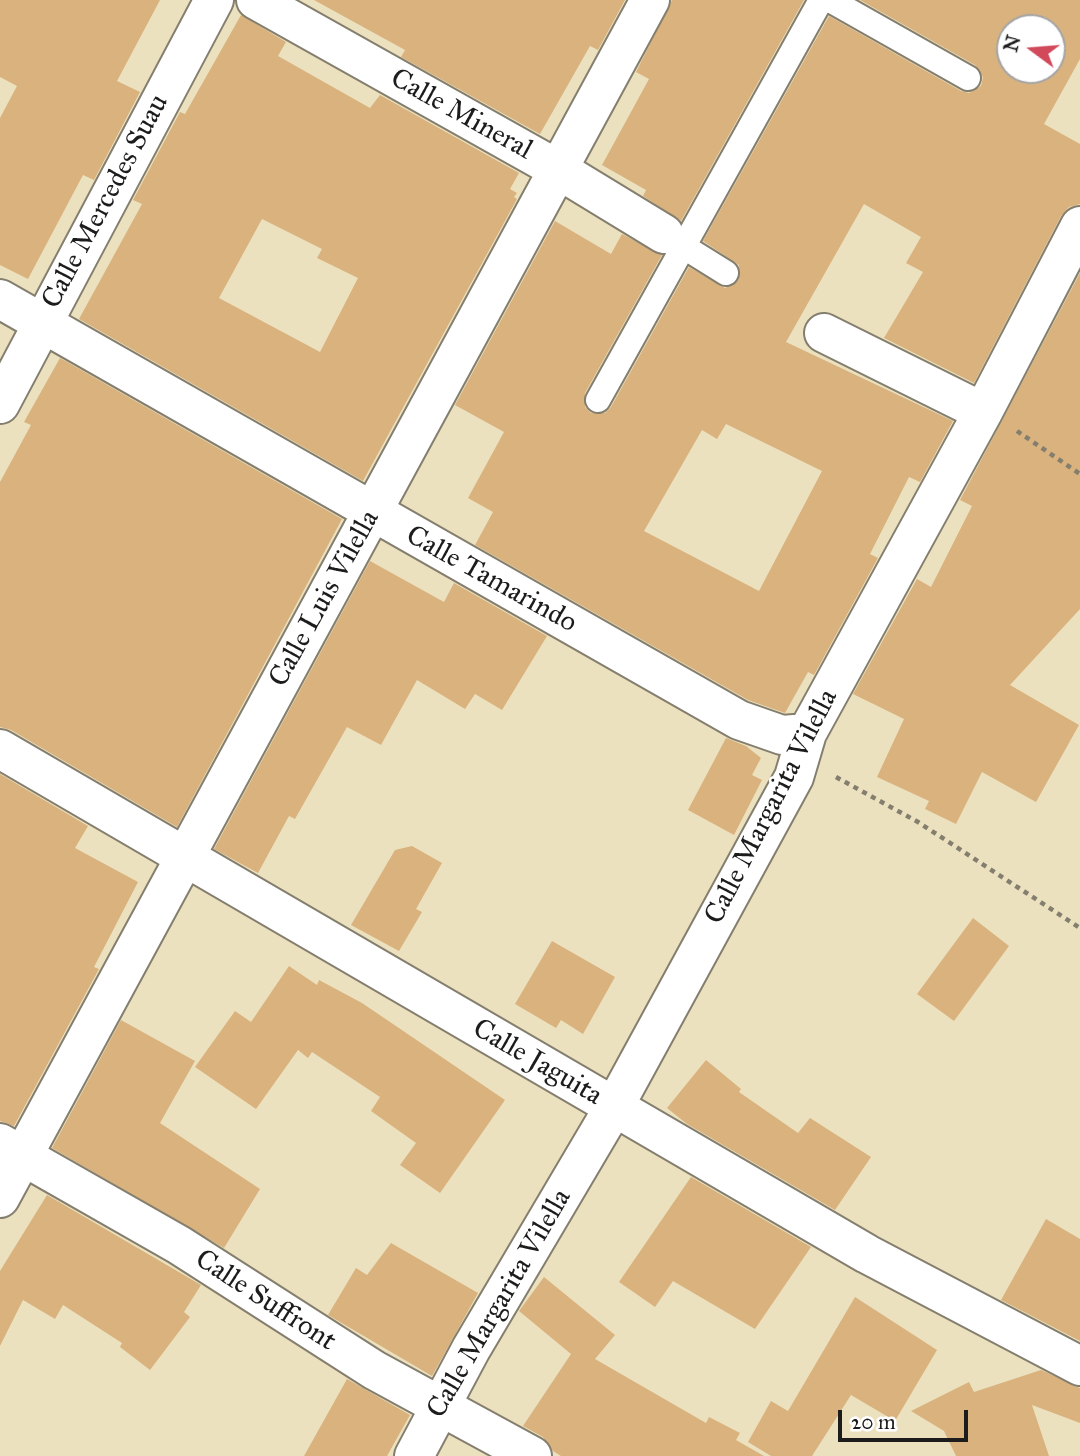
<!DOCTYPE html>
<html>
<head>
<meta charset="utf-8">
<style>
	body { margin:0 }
	#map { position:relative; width:1080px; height:1456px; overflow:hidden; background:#ece1bf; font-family:"IM FELL Great Primer",serif }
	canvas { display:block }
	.north { position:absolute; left:996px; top:14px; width:70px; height:70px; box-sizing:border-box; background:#fff; border:2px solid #a4a4a4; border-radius:50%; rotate:286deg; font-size:19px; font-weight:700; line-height:28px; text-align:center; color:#1c1c1c }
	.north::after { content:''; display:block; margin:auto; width:24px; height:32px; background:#d1495b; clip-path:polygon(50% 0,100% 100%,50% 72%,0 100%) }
	.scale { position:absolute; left:838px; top:1410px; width:130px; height:32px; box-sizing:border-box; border:4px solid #1c1c1c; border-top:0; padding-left:9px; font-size:21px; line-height:24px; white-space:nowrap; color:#1c1c1c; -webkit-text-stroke:5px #fff; paint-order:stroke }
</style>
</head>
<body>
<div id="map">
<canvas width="1080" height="1456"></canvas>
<div class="north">N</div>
<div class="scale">20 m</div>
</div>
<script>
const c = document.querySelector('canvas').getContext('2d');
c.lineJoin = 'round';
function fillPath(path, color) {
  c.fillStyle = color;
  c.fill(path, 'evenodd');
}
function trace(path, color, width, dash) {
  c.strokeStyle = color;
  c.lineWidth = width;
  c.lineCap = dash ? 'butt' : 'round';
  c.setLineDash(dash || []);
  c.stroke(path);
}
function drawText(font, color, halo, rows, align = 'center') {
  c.font = font + ' "IM FELL Great Primer",serif';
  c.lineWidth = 5;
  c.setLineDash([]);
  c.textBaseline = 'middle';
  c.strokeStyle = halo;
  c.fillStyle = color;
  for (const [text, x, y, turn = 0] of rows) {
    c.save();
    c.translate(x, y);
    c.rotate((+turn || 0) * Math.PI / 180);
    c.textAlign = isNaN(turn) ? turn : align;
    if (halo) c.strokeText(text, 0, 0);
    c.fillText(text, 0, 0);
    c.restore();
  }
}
fillPath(new Path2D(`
	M0,0H160L117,81L140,92L94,180L83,175L28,279L0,265V118L17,86L0,77Z
	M314,0H625L598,50L590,46L540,134L401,57L405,50Z
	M672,0H804L681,221L643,196L646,190L602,165L649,79L636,72Z
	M860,0H1080V59L1044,124L1080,144V204L1069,207L1061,216L974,383L884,338L923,272L906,263L921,237L864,204L786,342L953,421L920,482L909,477L870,554L878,558L814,675L808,672L785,713L748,700L475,545L493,512L468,498L504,432L455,405L555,221L611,254L622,234L662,255L585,393V407L591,413H605L611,407L689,267L725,288L738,281L739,265L703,241L829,16L961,91L969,93L981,86L983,77L975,65ZM1010,28H1052V70H1010ZM726,424L822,471L759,591L644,531L702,430L717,439Z
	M241,15L286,42L278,56L370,108L380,95L519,173L510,189L517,193L514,197L517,199L363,481L79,319L142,204L133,200L180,112L185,114ZM262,219L322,249L317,258L358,278L320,352L219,298Z
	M1080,273V609L1010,685L1079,725L1036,802L982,772L956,824L925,809L929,801L877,777L904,719L853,694L917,579L931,587L972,506L960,500Z
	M60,358L342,519L177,827L11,730L0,727V482L31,425L24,422Z
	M370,561L444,602L454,583L547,636L502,710L475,694L465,709L417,680L381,745L347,727L295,819L289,816L258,873L214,849Z
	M726,738L746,746L761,758L752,775L762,780L734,835L688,810Z
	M0,774L88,826L75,848L138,882L94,967L99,969L14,1126L0,1121Z
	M412,846L442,863L416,909L422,912L399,951L351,925L395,850Z
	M973,918L1009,946L954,1021L917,994Z
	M552,941L615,977L583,1034L561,1020L556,1028L515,1004Z
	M289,966L317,985L319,980L362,1003L505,1100L440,1193L400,1165L416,1143L371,1111L380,1097L312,1052L308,1058L298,1050L256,1109L195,1067L235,1011L251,1022Z
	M121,1020L195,1061L160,1123L260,1189L224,1248L52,1148Z
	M706,1060L741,1089L739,1092L798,1133L810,1118L871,1157L835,1210L687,1124L667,1108Z
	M691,1177L811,1247L755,1329L673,1281L655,1307L619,1282Z
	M47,1195L201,1285L184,1312L190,1317L150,1370L120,1347L122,1343L63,1305L55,1319L23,1300L0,1346V1271Z
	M1046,1219L1080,1239V1341L1001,1300Z
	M391,1243L478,1293L432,1376L328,1315L356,1268L367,1275Z
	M544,1277L615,1335L595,1359L706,1423L709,1417L740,1433L736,1440L764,1456H561L553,1451L543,1437L523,1426L571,1354L519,1311Z
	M855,1297L937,1350L895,1421L851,1395L812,1456H771L748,1442L771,1401L788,1411Z
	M1041,1370L1080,1388V1423L1032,1405L1049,1456H956L944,1431L911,1411L969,1382L974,1392Z
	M347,1379L410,1415L387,1456H304Z`), '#d9b27e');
const service = new Path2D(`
	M830,0L968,78
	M673,240L726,273
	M598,400L821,0`);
const minor = new Path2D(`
	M256,0L559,170L664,234
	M0,299L739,720L782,735L807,733
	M824,333L983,412
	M0,404L214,0
	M0,749L867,1254L1080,1366
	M0,1143L179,1245L374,1370L532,1456
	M0,1198L650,0
	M414,1456L471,1349L614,1107L794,777L807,733L983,412L1080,226`);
trace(service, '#847e6e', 28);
trace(minor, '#847e6e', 42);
trace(new Path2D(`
	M1017,431L1080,474
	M836,777L918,822L1080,928`), '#847e6e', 4.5, [5, 5]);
trace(service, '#fff', 24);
trace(minor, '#fff', 38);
drawText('28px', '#1c1c1c', '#fff', [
	["Calle Mineral",461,115,29],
	["Calle Mercedes Suau",106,202,-62],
	["Calle Tamarindo",491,580,29],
	["Calle Luis Vilella",325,599,-61],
	["Calle Margarita Vilella",772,807,-63],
	["Calle Jaguita",537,1063,30],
	["Calle Suffront",265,1301,33],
	["Calle Margarita Vilella",500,1304,-60]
]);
</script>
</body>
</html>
